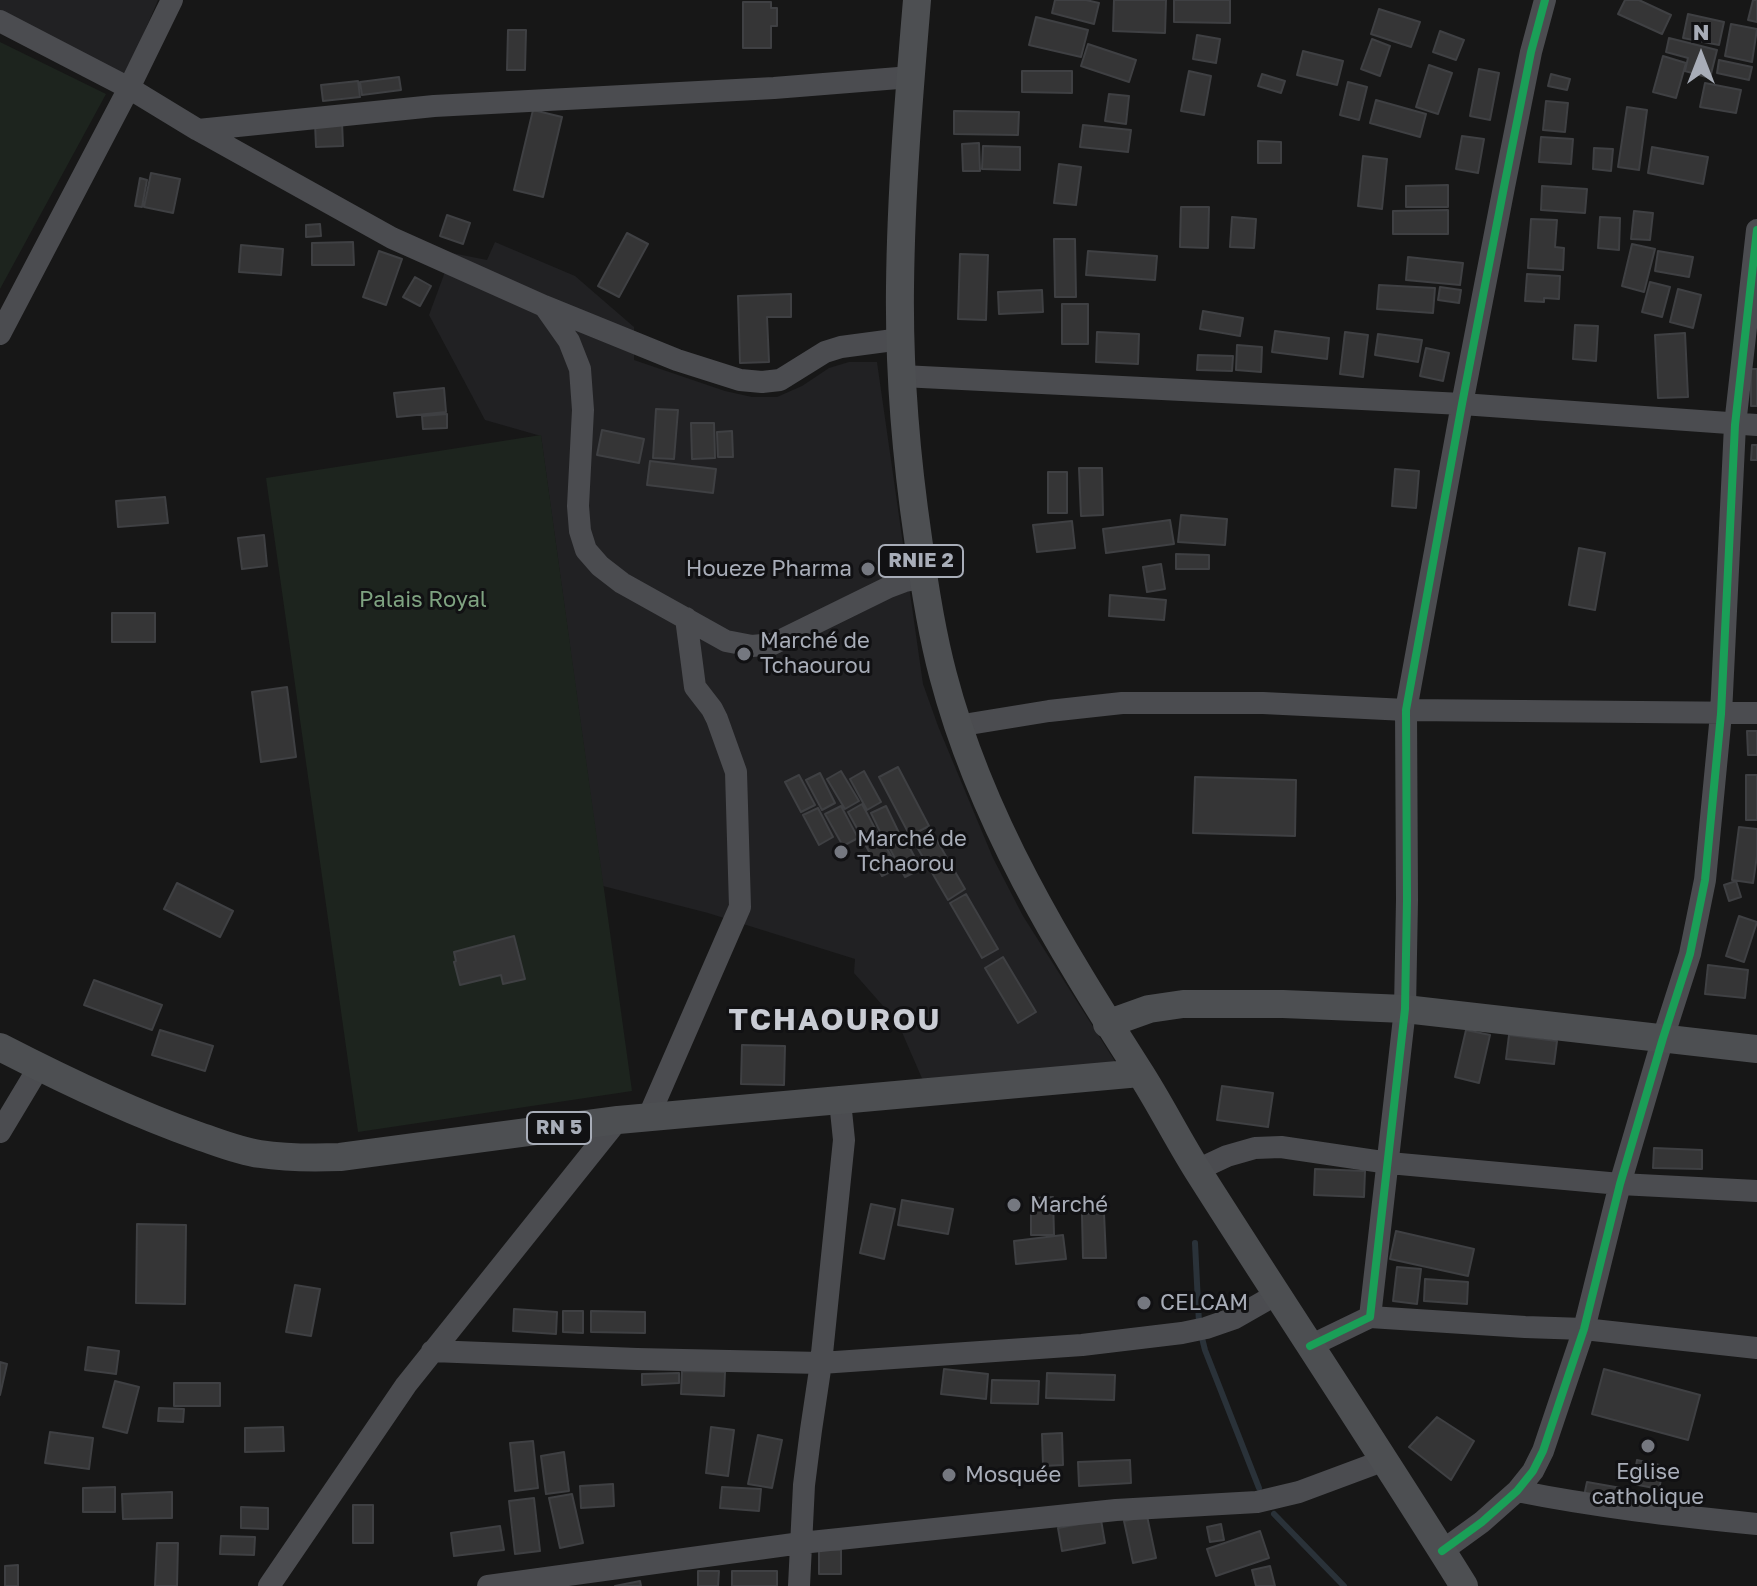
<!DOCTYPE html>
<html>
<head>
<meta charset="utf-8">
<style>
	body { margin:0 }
	#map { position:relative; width:1757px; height:1586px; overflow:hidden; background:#171717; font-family:"Golos Text",sans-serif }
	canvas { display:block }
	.north { position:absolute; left:1661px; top:16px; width:80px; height:80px; -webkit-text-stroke:6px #111113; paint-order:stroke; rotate:0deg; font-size:22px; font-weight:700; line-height:32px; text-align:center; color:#a8adb8 }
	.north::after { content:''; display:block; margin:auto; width:28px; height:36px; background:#a8adb8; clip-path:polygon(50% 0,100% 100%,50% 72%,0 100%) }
</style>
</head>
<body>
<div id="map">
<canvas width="1757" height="1586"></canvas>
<div class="north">N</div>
</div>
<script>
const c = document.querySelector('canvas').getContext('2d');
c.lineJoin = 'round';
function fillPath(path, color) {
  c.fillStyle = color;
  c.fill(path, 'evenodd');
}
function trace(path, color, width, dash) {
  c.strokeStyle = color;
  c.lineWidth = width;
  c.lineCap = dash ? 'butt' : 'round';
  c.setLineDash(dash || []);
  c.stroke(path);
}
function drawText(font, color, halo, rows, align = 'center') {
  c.font = font + ' "Golos Text",sans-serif';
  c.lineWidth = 6;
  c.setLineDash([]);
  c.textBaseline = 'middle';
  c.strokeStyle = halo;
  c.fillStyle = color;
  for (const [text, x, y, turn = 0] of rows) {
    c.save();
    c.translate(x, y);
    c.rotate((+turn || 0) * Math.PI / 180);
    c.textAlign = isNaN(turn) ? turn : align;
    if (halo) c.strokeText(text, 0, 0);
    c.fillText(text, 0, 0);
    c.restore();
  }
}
fillPath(new Path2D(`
	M0,0H158L125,78L0,14Z
	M495,242L575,276L634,327V360L725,391L752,397H777L802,386L829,368L849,362H877L923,684L938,726L993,858L1023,916L1116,1063L924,1083L898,1023L854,973L855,959L708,913L603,886L541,436L485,420L429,315L452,253L487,260Z`), '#212123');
fillPath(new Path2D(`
	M0,42L106,94L0,289Z
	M541,435L632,1091L358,1132L266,478Z`), '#1d241e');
trace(new Path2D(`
	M1195,1243L1199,1323
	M1201,1334L1205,1350L1259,1488
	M1274,1514L1344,1586`), '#2a3239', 6);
const building = new Path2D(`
	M1055,0H1086L1099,3L1094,24L1052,13Z
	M1114,0H1166L1165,33L1113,31Z
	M1174,0H1230V23L1174,22Z
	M1625,0H1639L1671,15L1662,34L1618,14Z
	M1753,0H1757V22L1748,20Z
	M743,2H771V8H777V26H771V48H743Z
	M1379,9L1420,22L1411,47L1371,34Z
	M1688,14L1724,22L1719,45L1683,38Z
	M1036,17L1088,30L1081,57L1029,45Z
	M1731,24L1757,29L1752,62L1725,56Z
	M508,30H526L525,70H507Z
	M1440,31L1464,40L1456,60L1433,52Z
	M1197,35L1220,39L1216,63L1193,59Z
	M1669,38L1717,50L1710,78L1685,71L1688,58L1666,52Z
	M1372,39L1390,46L1380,76L1361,69Z
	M1088,44L1136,60L1129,82L1081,66Z
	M1303,51L1343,61L1337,85L1297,75Z
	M1663,56L1686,63L1676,98L1653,92Z
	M1719,60L1752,67L1749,80L1717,73Z
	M1429,65L1452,73L1438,114L1416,107Z
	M1479,69L1499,73L1490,120L1470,116Z
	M1022,71H1072V93L1022,92Z
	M1189,71L1211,76L1204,115L1181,111Z
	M1262,74L1285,81L1281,93L1258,86Z
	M1551,74L1570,79L1567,90L1548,86Z
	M399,77L401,90L362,95L360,82Z
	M358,81L360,97L323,101L321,85Z
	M1348,82L1367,87L1359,120L1340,115Z
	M1705,83L1741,90L1736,113L1700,107Z
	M1109,94L1129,96L1126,124L1105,121Z
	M1376,100L1426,114L1420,137L1370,123Z
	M1546,101L1568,103L1565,132L1543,130Z
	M1627,107L1647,110L1639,170L1618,167Z
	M533,110L562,117L543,197L514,190Z
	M954,111L1019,112L1018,135L954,134Z
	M342,122L343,146L316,147L315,123Z
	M1083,125L1131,130L1128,152L1080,147Z
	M1462,136L1484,139L1478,173L1456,169Z
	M1541,137L1573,139L1571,164L1539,162Z
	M1258,141L1281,142V163H1258Z
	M979,143L980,171H963L962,144Z
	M983,146L1020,147V170L982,169Z
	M1652,147L1708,157L1703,184L1648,173Z
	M1594,148L1613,149L1611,171L1593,169Z
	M1363,156L1387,159L1382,209L1358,206Z
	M1059,164L1081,167L1076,205L1054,203Z
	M151,173L180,179L173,213L144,207Z
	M140,178L147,180L142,207L135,206Z
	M1448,185V207H1406V186Z
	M1542,186L1587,189L1585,213L1541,210Z
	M1181,207H1209L1208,248L1180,247Z
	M1448,210V234H1393V211Z
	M1634,211L1653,213L1650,240L1631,239Z
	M447,215L470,223L463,244L440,236Z
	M1232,217L1256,219L1254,248L1230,247Z
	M1600,217L1620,218L1619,250L1598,248Z
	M1531,219L1557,220L1555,247L1564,248L1563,270L1528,268Z
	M320,224L321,236L306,237V225Z
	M627,233L648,244L619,297L598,286Z
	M1054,239H1075L1076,297H1055Z
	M353,242L354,265H312V243Z
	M1632,244L1655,249L1644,292L1622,286Z
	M241,245L283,249L281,275L239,272Z
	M379,251L402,259L386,305L363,297Z
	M1088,251L1157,256L1155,280L1086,275Z
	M1658,251L1693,257L1689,277L1655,271Z
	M960,254L988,255L986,320L958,319Z
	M1408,257L1463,263L1460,285L1406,280Z
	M1527,274L1560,276L1559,299L1544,298V302L1525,301Z
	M415,277L431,286L420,306L403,297Z
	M1650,282L1670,287L1662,317L1642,312Z
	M1379,285L1435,288L1433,313L1377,309Z
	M1440,287L1461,290L1459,303L1438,300Z
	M1678,289L1701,295L1693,328L1670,322Z
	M1042,290L1043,312L999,314L998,292Z
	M791,294V317H767L769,362L740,363L738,296Z
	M1062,304H1088V344H1062Z
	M1203,311L1243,318L1240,336L1200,329Z
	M1575,325L1598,326L1596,361L1573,359Z
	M1275,331L1329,338L1327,359L1272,352Z
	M1097,332L1139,334L1138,364L1096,362Z
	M1345,332L1368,335L1363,377L1340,374Z
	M1685,333L1688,397L1658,398L1655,335Z
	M1378,334L1422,340L1418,362L1375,355Z
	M1237,345L1262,347L1261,372L1236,370Z
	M1426,348L1449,353L1443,381L1420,376Z
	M1198,355L1233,356L1232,371L1197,370Z
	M1751,369H1757V406H1751Z
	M444,388L446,412L397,417L394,393Z
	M656,409L678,410L674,459L653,458Z
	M447,414V428L423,429L422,416Z
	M691,423H714L715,458L692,459Z
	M602,430L644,439L639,463L597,455Z
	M732,431L733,457H718L717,432Z
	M1752,445H1757V460H1751Z
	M650,461L716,469L713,493L647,485Z
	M1079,468H1102L1103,515L1081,516Z
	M1395,469L1419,471L1416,508L1392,506Z
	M1048,472H1067V513H1048Z
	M165,497L168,523L118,527L116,501Z
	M1181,515L1227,519L1225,545L1178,542Z
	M1170,520L1174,544L1106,553L1103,529Z
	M1072,521L1075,548L1037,552L1033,525Z
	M264,535L267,566L242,569L238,538Z
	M1579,548L1605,553L1595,610L1569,605Z
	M1176,554L1209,555V569H1176Z
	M1161,564L1165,589L1147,592L1143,567Z
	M1110,595L1166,600L1164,620L1109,616Z
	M112,613H155V642H112Z
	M287,687L296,757L261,762L252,692Z
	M1747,731H1757V755H1748Z
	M898,767L929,826L910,836L879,777Z
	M841,771L859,801L845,809L827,779Z
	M864,771L881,802L867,810L850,779Z
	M820,773L835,803L822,810L806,780Z
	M799,775L815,805L801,812L785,782Z
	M1746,775H1757V820H1746Z
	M1195,777L1296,780L1295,836L1193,833Z
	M862,804L879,836L865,843L848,812Z
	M841,806L858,838L843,846L825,814Z
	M886,806L901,837L886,844L871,813Z
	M818,808L833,837L819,845L803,815Z
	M1739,827L1757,829V856L1753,883L1732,880Z
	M932,832L965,889L948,900L914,842Z
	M881,838L898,868L882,876L866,846Z
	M905,839L921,869L905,877L889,847Z
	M1736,881L1741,897L1729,901L1724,885Z
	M177,883L233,911L220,937L164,909Z
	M966,894L998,949L982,958L950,903Z
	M1739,916L1757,922L1744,962L1726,956Z
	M514,936L525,979L503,984L501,975L460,985L454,962L456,961L454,952Z
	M1003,957L1036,1012L1018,1023L985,968Z
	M1708,965L1748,970L1745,998L1705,994Z
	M94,980L162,1005L152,1030L84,1005Z
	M160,1030L213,1046L205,1071L152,1055Z
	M1466,1030L1490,1035L1479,1083L1455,1077Z
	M1509,1035L1557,1041L1554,1064L1506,1059Z
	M742,1045L785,1046L784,1085L741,1084Z
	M1222,1086L1273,1093L1268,1127L1217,1120Z
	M1654,1148L1702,1150V1169L1653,1168Z
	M1315,1169L1365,1171L1364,1197L1314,1195Z
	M1053,1197L1054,1235H1031V1198Z
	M902,1200L953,1209L948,1234L898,1225Z
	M871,1204L895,1209L884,1259L860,1253Z
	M1104,1213L1106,1258H1083L1082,1214Z
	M137,1224L186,1225L185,1304L136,1303Z
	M1396,1231L1474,1249L1468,1276L1390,1259Z
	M1063,1235L1066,1259L1016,1264L1014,1241Z
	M1397,1267L1421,1269L1417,1304L1393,1301Z
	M1425,1279L1468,1282L1467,1304L1424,1301Z
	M295,1285L320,1289L311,1336L286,1332Z
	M514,1309L557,1312L556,1334L513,1331Z
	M563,1311H583V1333L563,1332Z
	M591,1311L645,1312V1333L591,1332Z
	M88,1347L119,1351L116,1374L85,1370Z
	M0,1362L7,1364L0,1395Z
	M944,1369L988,1374L986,1399L941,1394Z
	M1604,1369L1700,1395L1688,1440L1592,1414Z
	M682,1371L725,1372L724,1396L681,1394Z
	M679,1373V1383L642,1385V1374Z
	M1047,1373L1115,1375L1114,1400L1046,1398Z
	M992,1380L1039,1381L1038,1404L991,1403Z
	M115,1381L139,1387L127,1433L103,1427Z
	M174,1383H220V1406H174Z
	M159,1408L184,1409L183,1422L158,1421Z
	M1437,1417L1474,1441L1451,1480L1409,1447Z
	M283,1427L284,1451L245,1452V1428Z
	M711,1427L734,1430L728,1476L706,1473Z
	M50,1432L93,1438L89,1469L45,1463Z
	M1062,1433L1063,1465L1043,1466L1042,1434Z
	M758,1435L782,1440L772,1488L748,1484Z
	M533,1441L538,1488L515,1491L510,1443Z
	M564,1452L569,1491L546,1494L541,1456Z
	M1130,1460L1131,1483L1079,1486L1078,1462Z
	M1637,1460L1664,1466L1659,1489L1633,1484Z
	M1587,1482L1621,1488L1618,1502L1584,1496Z
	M613,1484L614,1506L581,1508L580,1486Z
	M115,1487V1512H83V1488Z
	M722,1487L761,1489L759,1511L720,1508Z
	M172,1492V1518L123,1519L122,1494Z
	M572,1494L583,1543L560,1548L549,1498Z
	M534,1498L540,1551L515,1554L509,1501Z
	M353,1505H373V1543H353Z
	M241,1507L268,1508V1529L241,1528Z
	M1147,1516L1156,1558L1133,1563L1124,1521Z
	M1101,1520L1105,1543L1062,1551L1058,1528Z
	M1221,1524L1224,1540L1210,1542L1207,1527Z
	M500,1526L504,1550L454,1556L451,1533Z
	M1260,1531L1269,1558L1216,1576L1207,1549Z
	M221,1536L255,1537L254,1555L220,1554Z
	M157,1543H178L177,1586H155Z
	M819,1550H841V1574H819Z
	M18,1565V1586H5V1566Z
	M1270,1566L1275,1586H1256L1252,1570Z
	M698,1571H719L718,1586H698Z
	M732,1571H777V1586H732Z
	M640,1581L641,1586H615Z`);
fillPath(building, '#353536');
trace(building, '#3f4043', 2);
trace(new Path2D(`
	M0,21L129,88L198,130L392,238L544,306L677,360L740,380L762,382L780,380L825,352L841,347L901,339
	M198,130L434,106L774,88L911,77
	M545,307L569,341L580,369L583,410L578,506L580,531L586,550L600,566L622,583L726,641L752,646L773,644L889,587L905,581L923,578
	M0,334L129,88L172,0
	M902,376L1462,404L1757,425
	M957,726L1049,711L1122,703H1263L1406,710L1757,713
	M648,1118L740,907L736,772L717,719L712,709L695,687L686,618
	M0,1132L39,1067
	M1197,1170L1227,1156L1255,1148L1281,1147L1389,1163L1620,1184L1757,1191
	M1370,1317L1525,1327L1584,1329L1757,1348
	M1310,1346L1370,1317L1405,1009L1407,900L1406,710L1462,404L1504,187L1531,52L1545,0
	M432,1351L637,1359L821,1363L1082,1345L1182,1333L1206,1328L1235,1318L1277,1294
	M1517,1491C1596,1507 1677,1516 1757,1524
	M1442,1551L1482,1522L1517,1491L1533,1471L1543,1451L1584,1329L1620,1184L1663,1038L1690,954L1705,880L1721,714L1735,425L1757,230
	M269,1586L406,1385L618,1120
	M488,1586L801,1543L1116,1510L1257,1502L1299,1492L1385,1460
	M799,1586L804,1485L811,1430L821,1363L844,1140L840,1101`), '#4b4c50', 22);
trace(new Path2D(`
	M917,0C909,95 901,191 900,287C899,370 906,456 918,538C924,584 931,630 943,675C981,820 1059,946 1139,1071C1161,1105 1179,1142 1201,1176C1288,1313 1378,1448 1464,1586
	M1107,1024L1149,1009L1183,1004H1283L1405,1009L1757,1049
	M0,1047C64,1080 128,1111 196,1135C217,1142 238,1151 260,1154C287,1158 313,1158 340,1157L618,1120L1140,1073`), '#4d4f52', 28);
trace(new Path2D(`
	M1310,1346L1370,1317L1405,1009L1407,900L1406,710L1462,404L1504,187L1531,52L1545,0
	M1442,1551L1482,1522L1517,1491L1533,1471L1543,1451L1584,1329L1620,1184L1663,1038L1690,954L1705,880L1721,714L1735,425L1757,230`), '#1a9f57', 8);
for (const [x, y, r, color] of [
	[868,569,8,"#757880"],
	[744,654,8,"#757880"],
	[841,852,8,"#757880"],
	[1014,1205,8,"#757880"],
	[1144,1303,8,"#757880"],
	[1648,1446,8,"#757880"],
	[949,1475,8,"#757880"]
]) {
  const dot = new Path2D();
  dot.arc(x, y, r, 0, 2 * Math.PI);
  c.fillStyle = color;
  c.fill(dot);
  trace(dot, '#111113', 3);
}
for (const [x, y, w] of [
	[921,561,84],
	[559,1128,64]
]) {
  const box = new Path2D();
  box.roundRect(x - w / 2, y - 16, w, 32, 6);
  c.fillStyle = '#111113';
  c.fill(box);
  trace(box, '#a8adb8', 2);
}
drawText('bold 20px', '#a8adb8', null, [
	["RNIE 2",921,561],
	["RN 5",559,1128]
]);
drawText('22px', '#a8adb8', '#111113', [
	["Houeze Pharma",852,569,"right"],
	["Marché de",760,641],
	["Tchaourou",760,666],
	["Marché de",857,839],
	["Tchaorou",857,864],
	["Marché",1030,1205],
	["CELCAM",1160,1303],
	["Eglise",1648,1472,"center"],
	["catholique",1648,1497,"center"],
	["Mosquée",965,1475]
], 'left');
drawText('22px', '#7fa381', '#111113', [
	["Palais Royal",423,600]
]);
c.letterSpacing = '2px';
drawText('bold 30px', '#c9ccd4', '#111113', [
	["TCHAOUROU",835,1020]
]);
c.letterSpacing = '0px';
</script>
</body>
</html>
